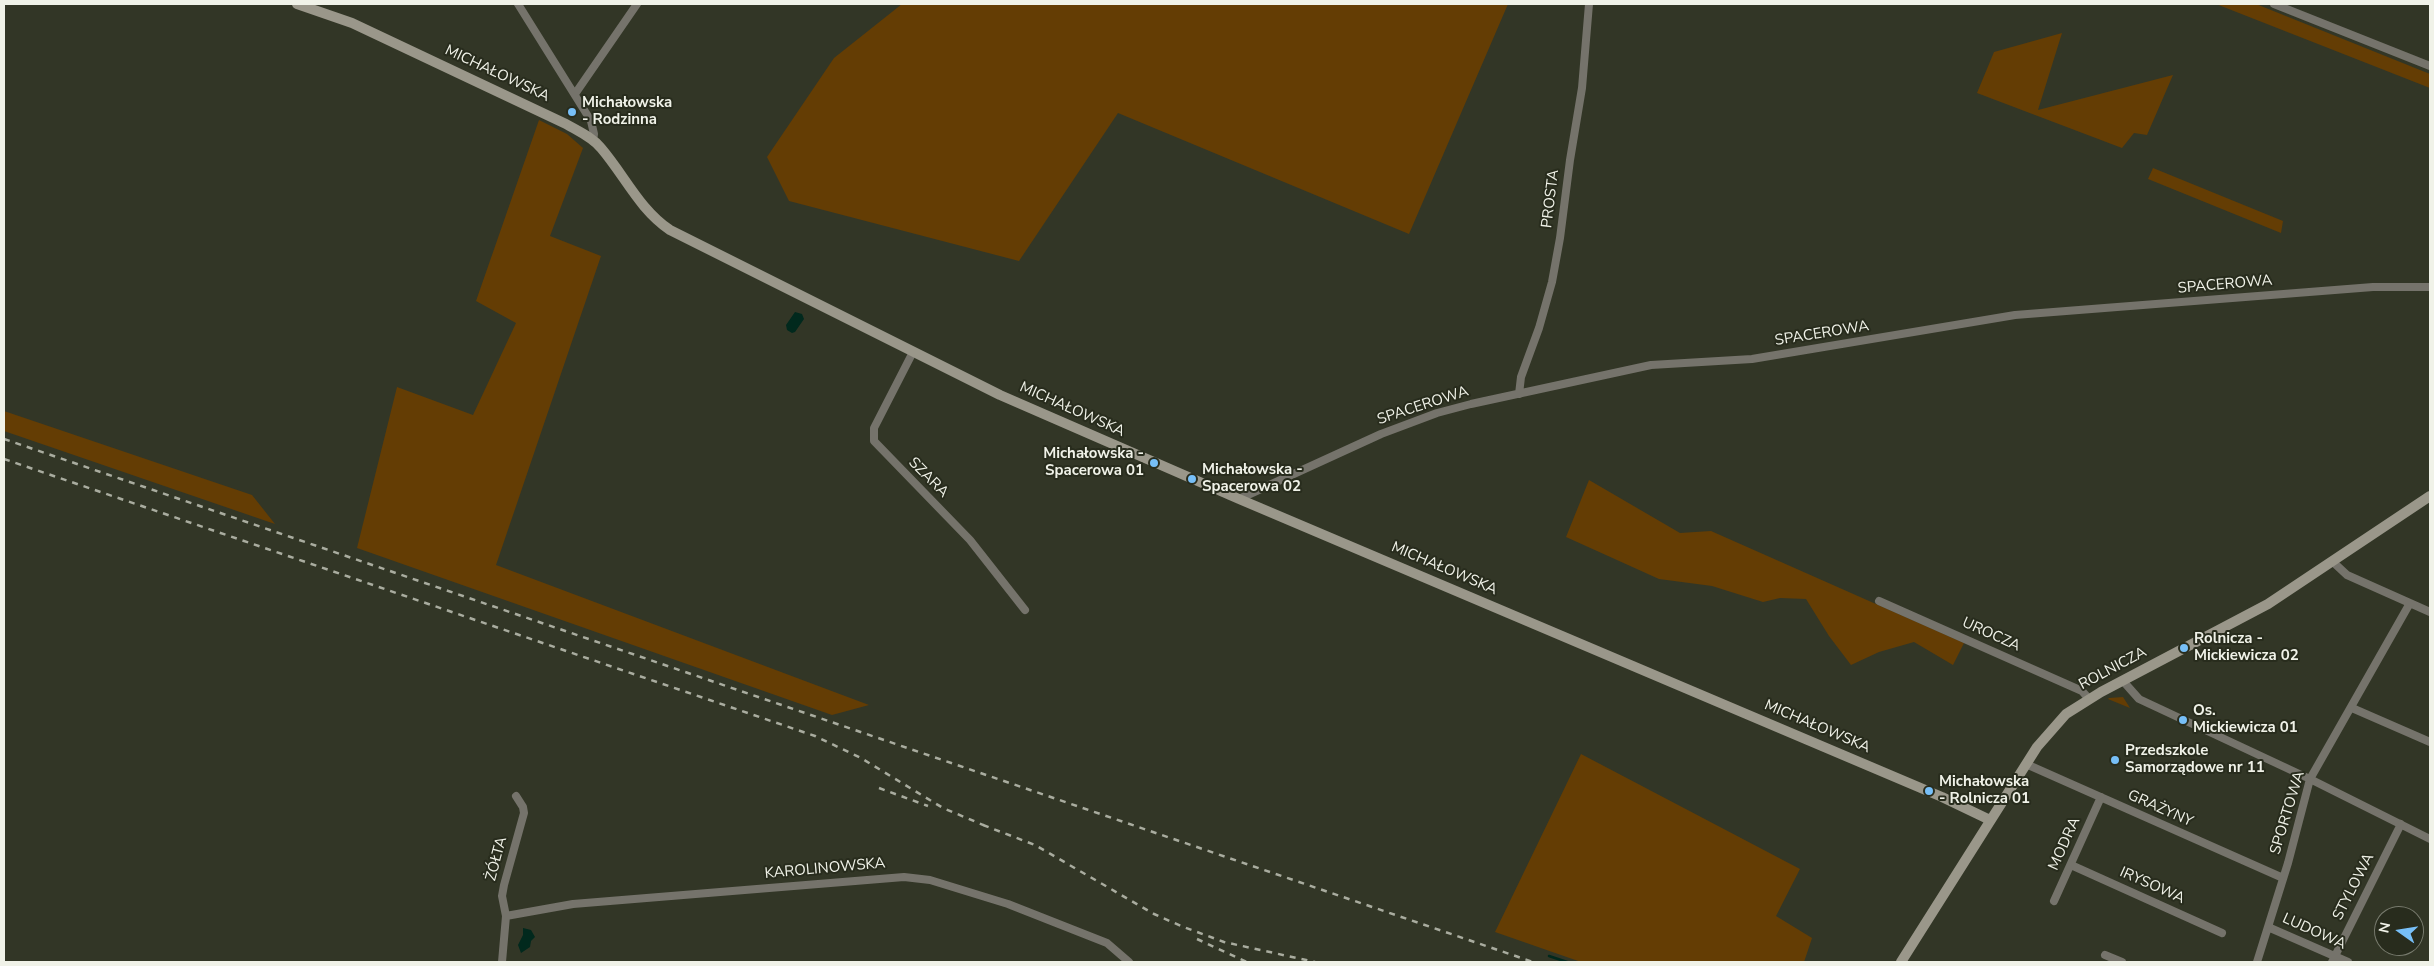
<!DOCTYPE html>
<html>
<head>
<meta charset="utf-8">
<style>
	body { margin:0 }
	#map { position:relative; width:2434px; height:966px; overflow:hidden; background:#323626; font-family:"Nunito Sans",sans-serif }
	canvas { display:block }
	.frame { position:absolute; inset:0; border:5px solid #f0f2e8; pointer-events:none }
	.north { position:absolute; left:2374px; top:906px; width:50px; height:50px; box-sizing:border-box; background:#282c1d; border:1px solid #787b6e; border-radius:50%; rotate:283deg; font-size:14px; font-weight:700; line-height:20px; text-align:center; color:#f0f2e8 }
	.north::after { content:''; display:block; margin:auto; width:18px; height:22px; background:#77bff7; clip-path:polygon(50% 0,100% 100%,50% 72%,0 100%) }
</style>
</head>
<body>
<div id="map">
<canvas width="2434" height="966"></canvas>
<div class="frame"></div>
<div class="north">N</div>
</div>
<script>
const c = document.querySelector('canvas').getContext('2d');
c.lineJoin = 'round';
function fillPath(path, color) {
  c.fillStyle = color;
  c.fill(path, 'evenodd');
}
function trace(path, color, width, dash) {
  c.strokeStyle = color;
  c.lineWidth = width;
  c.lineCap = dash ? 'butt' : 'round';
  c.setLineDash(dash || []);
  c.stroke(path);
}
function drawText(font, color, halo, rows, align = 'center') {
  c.font = font + ' "Nunito Sans",sans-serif';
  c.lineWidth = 4;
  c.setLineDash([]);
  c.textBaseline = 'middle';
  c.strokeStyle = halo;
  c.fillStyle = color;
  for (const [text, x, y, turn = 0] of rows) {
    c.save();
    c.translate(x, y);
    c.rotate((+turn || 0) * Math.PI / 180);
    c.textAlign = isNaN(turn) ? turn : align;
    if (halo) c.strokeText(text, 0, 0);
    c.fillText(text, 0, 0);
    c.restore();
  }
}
fillPath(new Path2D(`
	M902,4H1508L1409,234L1118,113L1019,261L789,201L767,157L834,58Z
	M2216,4H2256L2430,74V88Z
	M2062,33L2038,110L2173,75L2147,135L2134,133L2122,148L1977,93L1994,52Z
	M539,120L567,134L583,148L550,236L601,256L496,565L869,705L832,715L357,548L397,387L473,415L516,323L476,301Z
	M2153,168L2283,221L2281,233L2148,179Z
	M4,411L252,495L275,524L4,431Z
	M1589,480L1680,533L1711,531L1964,643L1953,665L1914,642L1879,652L1851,665L1829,636L1806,599L1780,598L1763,602L1712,586L1659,579L1566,537Z
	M2123,697L2130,708L2108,699L2109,698Z
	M1581,754L1800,869L1776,916L1812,938L1804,962H1581L1495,932Z`), '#643d04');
fillPath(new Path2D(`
	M795,312L802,314L804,319L795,332L792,333L787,330L786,325Z
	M523,928L531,930L535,937L531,941L530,947L521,953L518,945L523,935Z`), '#01291d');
trace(new Path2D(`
	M1549,956L1567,962`), '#01291d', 2.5);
trace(new Path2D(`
	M518,4L591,121L594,134L593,141
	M2274,4L2430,66
	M575,94L637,4
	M913,352L874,428V441L970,540L1025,610
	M1519,394L1521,377L1539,328L1552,282L1560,238L1570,160L1582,88L1589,4
	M1239,499L1381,434L1437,413L1471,404L1651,365L1752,359L2015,315L2373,287H2430
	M2333,562L2347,575L2430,612
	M1879,601L2082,691L2089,699
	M2123,681L2139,699L2310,779L2430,839
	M2352,708L2430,742
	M2026,764L2283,878
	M2071,865L2222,933
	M2054,901L2101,797
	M506,916L573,904L904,877L930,880L1008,904L1107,943L1129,962
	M2268,927L2348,962
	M2105,955L2122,962
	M502,962L506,916L502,896L504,885L524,813L523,807L516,796
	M2257,962L2288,863L2310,779L2410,603
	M2332,962L2401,824`), '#75736b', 8);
trace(new Path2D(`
	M297,4L352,23L566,124C578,131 592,137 601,148C625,176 639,209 670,230L1000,395L1239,499L1942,797L1990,820
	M1901,962L2037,747L2066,714L2101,692L2268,604L2430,496`), '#9a978a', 10);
trace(new Path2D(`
	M4,439L1533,962
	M4,459L815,736L861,758L943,808L988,827
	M879,788L928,806
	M983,825L1035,845L1154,914L1181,926L1224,942L1315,962
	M1197,939L1247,962`), '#a9ac9f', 2.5, [6, 6]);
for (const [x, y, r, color] of [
	[572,112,5,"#77bff7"],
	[1154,463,5,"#77bff7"],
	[1192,479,5,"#77bff7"],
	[2184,648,5,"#77bff7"],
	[2183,720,5,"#77bff7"],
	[2115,760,5,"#77bff7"],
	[1929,791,5,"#77bff7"]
]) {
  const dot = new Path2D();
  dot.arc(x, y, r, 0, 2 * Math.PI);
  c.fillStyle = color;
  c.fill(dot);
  trace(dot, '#282c1d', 2);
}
drawText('15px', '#f0f2e8', '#282c1d', [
	["MICHAŁOWSKA",497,74,25],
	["PROSTA",1551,199,-83],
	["SPACEROWA",2225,285,-5],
	["SPACEROWA",1822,334,-9],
	["SPACEROWA",1423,406,-18],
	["MICHAŁOWSKA",1072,410,24],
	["SZARA",928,478,45],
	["MICHAŁOWSKA",1444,569,23],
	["UROCZA",1991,635,24],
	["ROLNICZA",2113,669,-28],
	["MICHAŁOWSKA",1817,727,23],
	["GRAŻYNY",2160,809,24],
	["SPORTOWA",2288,813,-73],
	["MODRA",2065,844,-66],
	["ŻÓŁTA",497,859,-75],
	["KAROLINOWSKA",825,869,-5],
	["IRYSOWA",2152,886,24],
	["STYLOWA",2354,887,-63],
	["LUDOWA",2314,932,24]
]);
drawText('bold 15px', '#f0f2e8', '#282c1d', [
	["Michałowska",582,103],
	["- Rodzinna",582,120],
	["Michałowska -",1144,454,"right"],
	["Spacerowa 01",1144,471,"right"],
	["Michałowska -",1202,470],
	["Spacerowa 02",1202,487],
	["Rolnicza -",2194,639],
	["Mickiewicza 02",2194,656],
	["Os.",2193,711],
	["Mickiewicza 01",2193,728],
	["Przedszkole",2125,751],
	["Samorządowe nr 11",2125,768],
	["Michałowska",1939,782],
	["- Rolnicza 01",1939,799]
], 'left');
</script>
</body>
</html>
